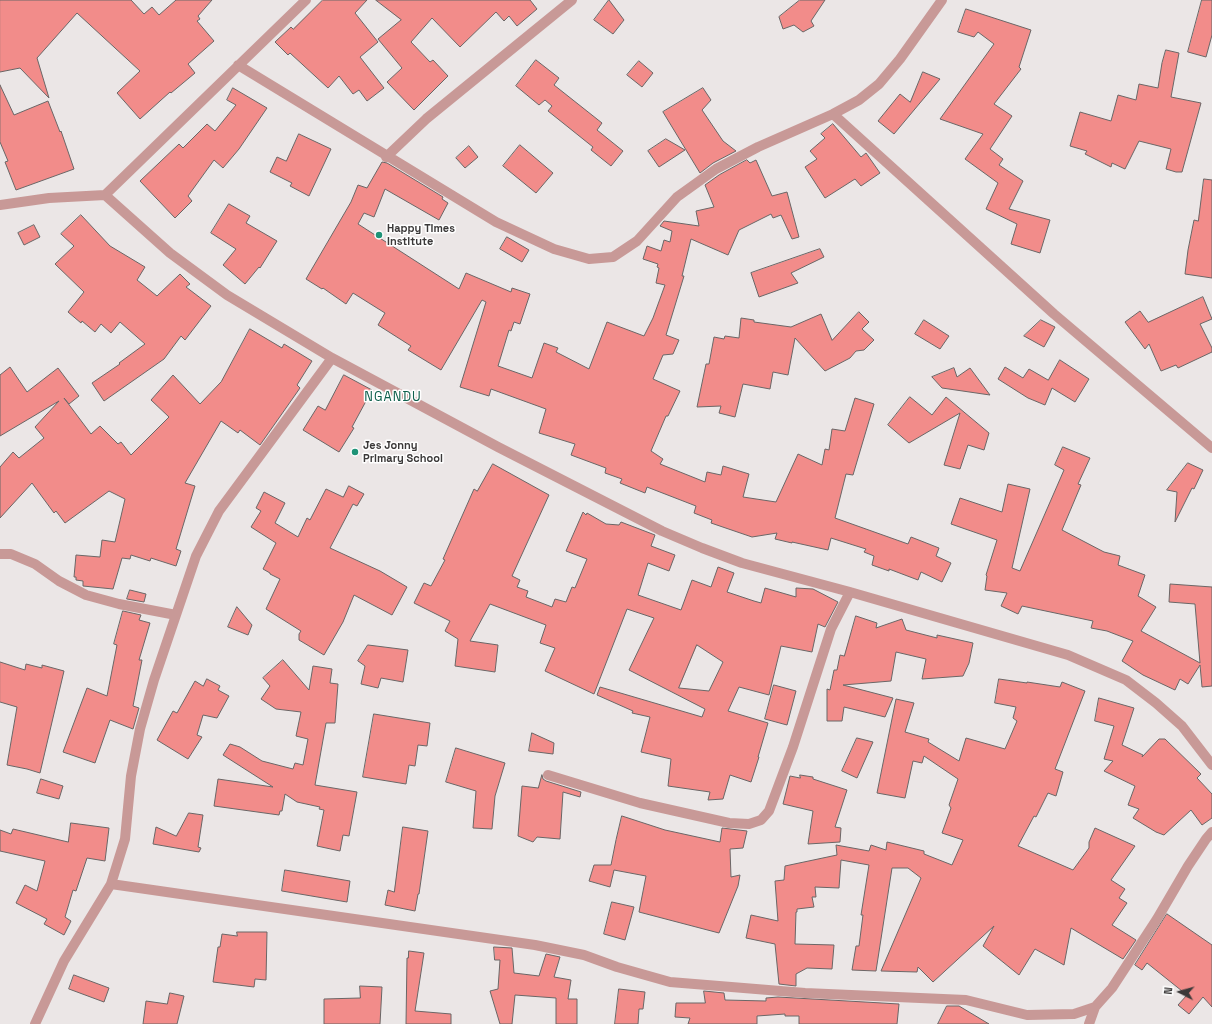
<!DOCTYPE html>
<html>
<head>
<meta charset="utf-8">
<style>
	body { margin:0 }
	#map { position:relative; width:1212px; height:1024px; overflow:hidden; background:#ebe6e6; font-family:"Space Grotesk",sans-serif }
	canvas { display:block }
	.north { position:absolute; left:1160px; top:972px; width:40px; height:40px; -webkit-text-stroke:3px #fff; paint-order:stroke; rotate:276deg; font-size:11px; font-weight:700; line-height:16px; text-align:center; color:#3b3939 }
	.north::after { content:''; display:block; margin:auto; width:14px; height:18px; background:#3b3939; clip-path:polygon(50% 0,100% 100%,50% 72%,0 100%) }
</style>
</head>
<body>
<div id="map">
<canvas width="1212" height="1024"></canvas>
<div class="north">N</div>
</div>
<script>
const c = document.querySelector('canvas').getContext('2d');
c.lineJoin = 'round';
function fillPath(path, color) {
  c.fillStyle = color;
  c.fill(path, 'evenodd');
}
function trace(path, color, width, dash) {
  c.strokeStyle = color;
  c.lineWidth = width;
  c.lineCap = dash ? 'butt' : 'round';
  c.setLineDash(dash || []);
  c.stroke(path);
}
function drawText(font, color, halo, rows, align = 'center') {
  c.font = font + ' "Space Grotesk",sans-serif';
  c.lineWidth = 3;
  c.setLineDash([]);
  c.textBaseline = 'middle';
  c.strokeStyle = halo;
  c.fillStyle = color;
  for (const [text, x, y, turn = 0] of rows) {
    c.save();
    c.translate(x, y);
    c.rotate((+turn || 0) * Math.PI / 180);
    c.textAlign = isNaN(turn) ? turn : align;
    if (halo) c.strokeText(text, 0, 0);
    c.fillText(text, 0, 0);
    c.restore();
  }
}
const building = new Path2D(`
	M0,0H131L144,14L152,7L159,15L176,0H212L198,16L200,19L197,21L214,41L188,64L195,73L171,93L170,92L140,119L117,93L140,71L77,13L37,58L49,98L20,68L0,72Z
	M323,0H367L355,13L378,42L360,57L384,88L367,101L359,90L353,94L339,76L328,88L290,53L288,55L275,42L291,27L293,29Z
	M376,0H530L537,9L517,26L509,16L504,21L496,12L460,47L432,18L411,42L430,62L433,60L448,76L414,110L387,82L402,68L378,39L401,20Z
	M609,0L624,20L613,34L594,20Z
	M800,0H825L811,21L814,26L803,32L794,25L783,29L779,17Z
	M1202,0H1212V35L1206,57L1188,52Z
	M966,9L1031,30L1019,67L1021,69L994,104L1012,116L990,149L1003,159L999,165L1023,181L1009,209L1050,220L1040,253L1011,244L1017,224L986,209L998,183L965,159L983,134L940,119L994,44L978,32L974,37L958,32Z
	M1166,50L1179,53L1171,97L1201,103L1182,172H1176L1166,169L1171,149L1139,141L1125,169L1112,163L1111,167L1085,154L1087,151L1070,146L1080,112L1111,121L1118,95L1136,100L1139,84L1158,88L1162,63Z
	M536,60L559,78L554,85L602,123L597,130L623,151L611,166L591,150L593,147L548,111L552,106L545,100L539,105L516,86Z
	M639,61L653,73L642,87L627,75Z
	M923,72L940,79L894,134L878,121L900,94L910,102Z
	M0,85L14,115L48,101L60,132L61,131L74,169L16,190L5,162L8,161L0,142Z
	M233,88L267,108L239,149L223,168L214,160L188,196L192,201L175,218L140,181L179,144L183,148L207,124L215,131L236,105L227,100Z
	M703,88L711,100L702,110L723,141L736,151L713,163L700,173L663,112Z
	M833,124L861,157L866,153L880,173L861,186L855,179L825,198L805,167L817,159L810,151L825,138L821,134Z
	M299,134L331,149L309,196L290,186L292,183L270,172L277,157L286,161Z
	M666,139L685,150L659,167L648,151Z
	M520,145L553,173L536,193L503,166Z
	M469,146L478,157L465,168L456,158Z
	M747,160L750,163L756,160L772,196L787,192L799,237L792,239L781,215L773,218L771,214L739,230L728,255L691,239L682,276H684L666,335L679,340L673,354L663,355L653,379L680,391L668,416H666L651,451L663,459L660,464L705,482L707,472L721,475L723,466L749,474L743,497L776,502L798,454L822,465L825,449L829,450L832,429L845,431L855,398L874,404L853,475L846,474L835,518L908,544L911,537L939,548L936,556L951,563L942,582L921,572L918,580L889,569V571L872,565L874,556L864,552L866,549L831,538L828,550L792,542V543L775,539L777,533L752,537L711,523L712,520L694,513L696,506L647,487L645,493L620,483L622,479L605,473L606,468L571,455L575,444L539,433L546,409L491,389L489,396L460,387L486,302L482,300L441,370L408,350L411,346L378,325L385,313L353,293L346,304L323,288L322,289L306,279L351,202L358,185L367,188L382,162L387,163L443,197L442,199L448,203L439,220L385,189L374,217L364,213L358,224L459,289L466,273L511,292L512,288L530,294L520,324L514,322L511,331L509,330L498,366L532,378L544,343L558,348L556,352L589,369L607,322L644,336L653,318L665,285L656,283L659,268L657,267L658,264L643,259L647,246L661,251L664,240L670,242L672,231L660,226L664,221L699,226L696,211L714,207L705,185L719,175Z
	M1204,179L1212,180V278L1185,274L1188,250L1194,220L1198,221Z
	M229,204L250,216L246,223L277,241L260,268L259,267L245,284L223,265L236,249L211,233Z
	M81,215L110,246L145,267L137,280L157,296L180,274L190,284L186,287L211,306L185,340L181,336L164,359L104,401L92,383L120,364L119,363L145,344L120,322L111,333L101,324L95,332L82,321L81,323L68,312L84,292L55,264L74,246L61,234Z
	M34,225L40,237L24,245L18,233Z
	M507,237L529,250L522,262L500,249Z
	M820,249L824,257L791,273L798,283L759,297L751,273Z
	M1203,297L1212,319L1200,324L1212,348V352L1178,368L1176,365L1161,371L1149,344L1145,349L1125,322L1140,311L1148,322Z
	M859,312L869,322L862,329L874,340L864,350L856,351L850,358L825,371L795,338L788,375L773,372L770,389L743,384L735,417L719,413L721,406L697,407L706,364H709L714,337L724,339L725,336L739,338L741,318L754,320V322L791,327L821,314L832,340Z
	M924,320L949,336L940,349L915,334Z
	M1041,320L1055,327L1044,347L1024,336Z
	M250,329L282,348L284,344L312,361L297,385L300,388L260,445L240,430L238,433L221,421L185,483L195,486L176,549L181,551L176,566L151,558L150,561L131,555L130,559L122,558L113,589L83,586V581L76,580V577H74L76,555L100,557L102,540L115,542L125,499L109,491L65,523L56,511L54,513L32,483L0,518V467L13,452L19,458L44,438L35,427L59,401L0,436V375L10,367L27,392L58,368L79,396L69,404L64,398L91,434L100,426L118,444L121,442L131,455L169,417L151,400L173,375L200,404L221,382Z
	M1060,360L1089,379L1075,402L1052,388L1045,405L1028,398L998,379L1005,367L1023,378L1029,369L1048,380Z
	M954,368L957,377L970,368L990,395L942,388L932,377Z
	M344,375L372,390L352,427L354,428L339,452L303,430L318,406L325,410Z
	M910,397L932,415L946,397L989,433L984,450L968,445L960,469L944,465L960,413L909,443L888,425Z
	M1063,447L1090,458L1078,484L1081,485L1062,530L1104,552L1120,556L1118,565L1145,575L1138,596L1156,607L1141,631L1200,663L1195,604L1169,602L1170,584L1212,587V686L1202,687L1200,665L1188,684L1180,679L1175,690L1143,675L1122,661L1133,641L1107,631L1091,628L1093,621L1022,606L1018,614L1001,606L1007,593L985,590L987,576L986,575L997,540L951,524L960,498L1002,512L1008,484L1030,489L1012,568L1020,571L1064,470L1055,465Z
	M1188,463L1203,470L1194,489L1192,488L1175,522L1177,492L1167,490Z
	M493,464L549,495L512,576L520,580L517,587L528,591L526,597L552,607L555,599L566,602L572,587L575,588L587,559L566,551L583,512L586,515L587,513L606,524L619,525L621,522L655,535L651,546L675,555L669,571L648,563L638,595L681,610L692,580L711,587L718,567L734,573L727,592L754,601L761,603L765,588L796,597V588L813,589L838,602L825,627L818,624L812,652L781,646L769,695L739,687L728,711L768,723L758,757H759L751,782L730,775L723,799L708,800L710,792L668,786L671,759L641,752L650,717L632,713L633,711L597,695L600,687L702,717L705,709L629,670L654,618L627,609L594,694L545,671L555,648L540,643L546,625L490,604L470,641L498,645L495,672L455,666L458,639L445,631L450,621L414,603L424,583L431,586L445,560L443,559L474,489L477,491ZM697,645L723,662L709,691L679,688Z
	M349,486L364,494L357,506L353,504L330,548L380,571L407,587L392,615L354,595L343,622L324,655L299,640V634L301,631L266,609L280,579L270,574V573L263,569L276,543L251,527L261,511L256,508L264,492L285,503L275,523L298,537L307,518L310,520L326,489L343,497Z
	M130,590L146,594L144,602L127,599Z
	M237,607L252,625L248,635L228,627Z
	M123,611L141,615L139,620L150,623L139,660H142L133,706L139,708L133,729L110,720L95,763L63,752L87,688L107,696L117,645L114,644Z
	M856,616L877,623L876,628L902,619L906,630L937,638V635L973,643L969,663L963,676L922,679L926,659L896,652L891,681L843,685L893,698L885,717L844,707L842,721H827V689L830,690L834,670H837L840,655L844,656Z
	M368,645L408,650L403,682L381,678L378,688L361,684L365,666L358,661Z
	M283,660L309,690L313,666L332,669L330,683L338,684L335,723H326L315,785L357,792L349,836L343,835L340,851L317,846L324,810L319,809L320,807L297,802L285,794L282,811H280L279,815L214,806L218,779L273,787L223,755L230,744L240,747L262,761L293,769L295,763L303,765L308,739L296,736L301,712L276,709L261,699L270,686L263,678Z
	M0,662L25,670L26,664L42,668V665L64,671L40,773L27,769L7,765L17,707L0,702Z
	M207,679L220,686L218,690L229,696L217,718L203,715L197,735L202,737L188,759L157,740L173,711L177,713L195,681L203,686Z
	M999,679L1027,683V682L1060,687L1062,682L1085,691L1055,769L1063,772L1056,796L1048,793L1036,817L1034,816L1018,846L1073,870L1089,848V842L1095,828L1135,846L1111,880L1125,889L1119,898L1127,903L1112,925L1136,940L1123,959L1071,928L1064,965L1035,949L1019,975L983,946L994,926L933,982L918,967L917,972L881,971L921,878L908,868H892L876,971L852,970L856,946H859L863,915H861L869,865L841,860L839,888L815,887L816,897H812L814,907L797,909V912H796L795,944L834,945L832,969L807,968L796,974V986L779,984L775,944L746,938L751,915L778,921L775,881L784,880L785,866L837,855L836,845L869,851L871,845L886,850L887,842L924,851V854L952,865L963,840L942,833L951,808L949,805L958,779L924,756L922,763L913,761L905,798L877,793L896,699L914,703L905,732L929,739L928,742L959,761L966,738L1005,749L1017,721L1013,718L1016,707L995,703Z
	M774,685L796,691L787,725L765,719Z
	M1099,698L1134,708L1122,745L1143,755L1142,757L1159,739H1165L1201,774L1197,778L1212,794V818L1202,825L1191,810L1164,835L1156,832L1133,818L1139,809L1128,805L1135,786L1104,771L1113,761L1104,759L1114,726L1095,721Z
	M374,714L430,723L427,746L418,745L415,766L409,765L406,784L363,777Z
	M532,733L554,743L553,754L529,751Z
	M857,738L873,742L857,778L842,771Z
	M456,748L505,763L495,796L492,829L473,828L476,791L446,782Z
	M542,775L543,779L546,781L581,792L580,797L563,792L560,839L537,837L533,842L518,836L522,786L538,788Z
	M800,775L813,777V779L847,790L835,827L841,828L840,842L808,844L813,811L783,804L790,776L800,778Z
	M41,779L63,786L59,799L37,793Z
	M189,813L203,815L198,847L201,848L199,852L153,844L156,827L176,836Z
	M622,816L665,830L720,842L722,828L747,831L743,848L730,849L731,877L740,875L738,886L719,933L639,912L646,876L614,870L610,887L589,881L594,865H611L616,840Z
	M71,823L109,828L105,861L87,858L76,891L73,890L65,917L71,921L64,935L44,924L47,919L16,903L25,885L37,891L45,861L0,851V830L11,834L13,829L68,842Z
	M403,827L428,831L419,894H418L415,911L385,905L388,890L394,892Z
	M285,870L350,881L347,902L282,891Z
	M612,902L634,907L625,940L604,934Z
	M1167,914L1212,945V1007L1203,997L1189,1014L1178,1005L1187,995L1147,963L1142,970L1135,965Z
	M237,932H267L266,980L255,979L254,987L213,982L218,947H220L222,934L237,936Z
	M494,947L512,948L514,973L539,976L546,954L560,957L554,977L571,980L568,999H577V1024H556V998L515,995L512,1024H500L490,991L498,989L500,960H495Z
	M409,951L424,953L415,1011L451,1014V1024H406L407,958H408Z
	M74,975L109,988L104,1002L69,989Z
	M360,986L382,987L380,1024H324V999L360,998Z
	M619,989L645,992L643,1009H639L638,1024H615Z
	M704,991L724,993L725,1000L766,1001V998L778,997L899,1004L897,1024H799V1016H785V1014L757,1016V1024H688L690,1018L675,1017L676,1003H705Z
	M170,993L184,996L177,1024H143L146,1001L167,1004Z
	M947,1006H959L989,1024H938Z`);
fillPath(building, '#f28c8a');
trace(building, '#6a6666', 1);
trace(new Path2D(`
	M238,65L496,222L554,249L589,259L613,257L637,241L677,197L716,169L758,147L833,114L859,100L879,84L900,59L942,0
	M833,114L1054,314L1212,448
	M386,157L426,119L572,0
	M105,195L170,253L227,295L332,358L498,447L662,531L702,548L742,563L850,592L1068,655L1126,680L1156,703L1182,726L1212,765
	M0,205L49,198L105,195L306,0
	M0,554H11L35,564L59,581L86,595L119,604L176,615
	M548,775L640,803L729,823L749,824L761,820L769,811L793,747L831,629L850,592
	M111,884L535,945L584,955L617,967L670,982L805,993L966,1000L1027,1015L1074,1014L1095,1007L1112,988L1157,919L1188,866L1206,839L1212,832
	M35,1024L64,961L111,884L125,839L131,776L140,729L154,680L196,556L219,511L332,358
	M1089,1024L1095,1007`), '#c89997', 10);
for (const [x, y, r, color] of [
	[379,235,4,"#1e9377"],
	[355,452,4,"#1e9377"]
]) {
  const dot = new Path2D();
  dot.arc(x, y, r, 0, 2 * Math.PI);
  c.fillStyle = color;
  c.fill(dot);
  trace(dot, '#fff', 1.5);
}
drawText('bold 11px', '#3b3939', '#fff', [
	["Happy Times",387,229],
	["Institute",387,242],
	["Jes Jonny",363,446],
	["Primary School",363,459]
], 'left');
c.letterSpacing = '1px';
drawText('13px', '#0f604d', '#fff', [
	["NGANDU",393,397]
]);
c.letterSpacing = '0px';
</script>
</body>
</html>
